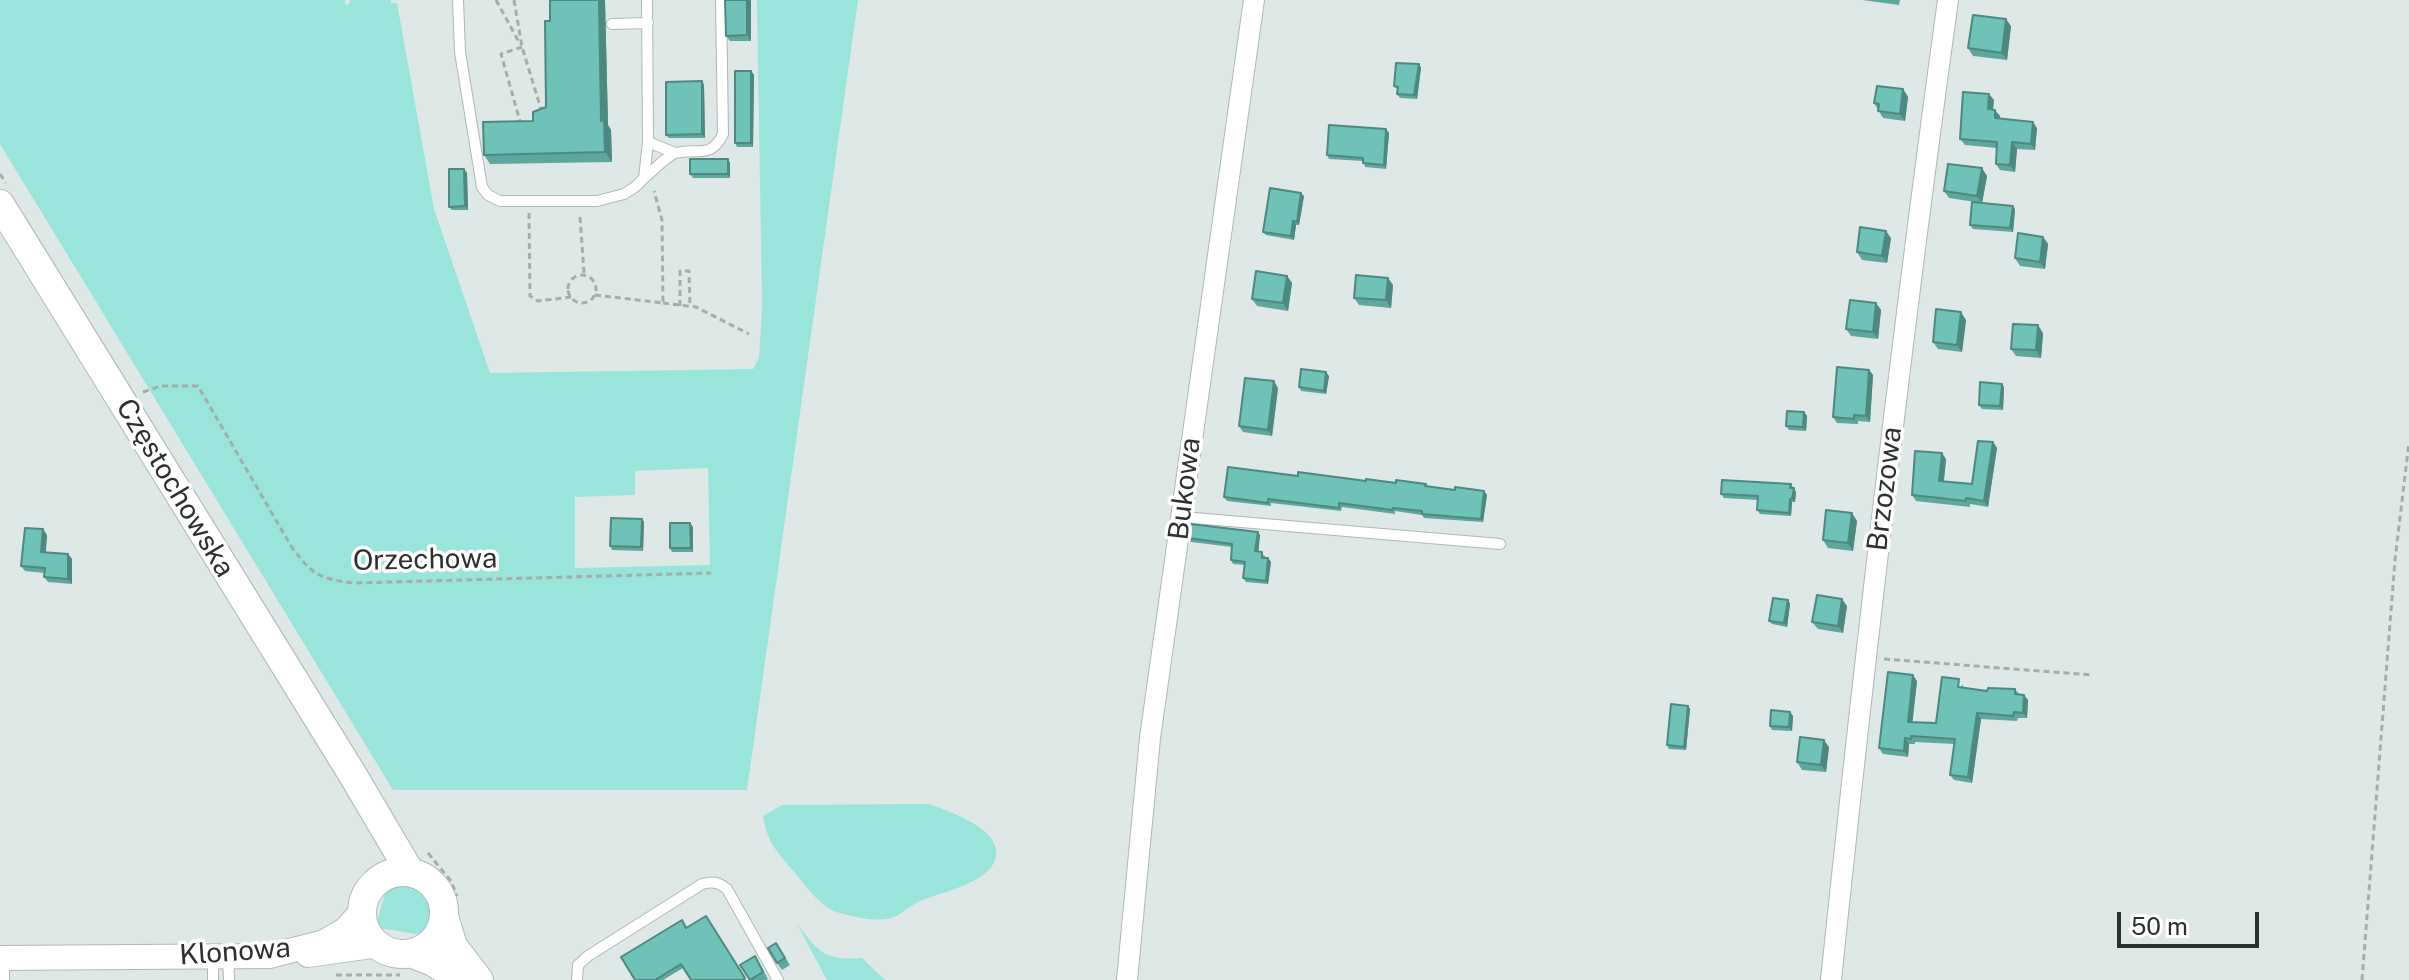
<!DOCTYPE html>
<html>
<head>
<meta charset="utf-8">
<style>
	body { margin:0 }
	#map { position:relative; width:2409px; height:980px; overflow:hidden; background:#dee8e6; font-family:"Public Sans",sans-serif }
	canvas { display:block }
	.scale { position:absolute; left:2117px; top:912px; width:142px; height:36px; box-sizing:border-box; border:4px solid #2c302f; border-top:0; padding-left:10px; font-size:24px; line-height:28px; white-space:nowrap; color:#2c302f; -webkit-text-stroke:6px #fff; paint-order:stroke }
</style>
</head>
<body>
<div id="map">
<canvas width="2409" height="980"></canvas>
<div class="scale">50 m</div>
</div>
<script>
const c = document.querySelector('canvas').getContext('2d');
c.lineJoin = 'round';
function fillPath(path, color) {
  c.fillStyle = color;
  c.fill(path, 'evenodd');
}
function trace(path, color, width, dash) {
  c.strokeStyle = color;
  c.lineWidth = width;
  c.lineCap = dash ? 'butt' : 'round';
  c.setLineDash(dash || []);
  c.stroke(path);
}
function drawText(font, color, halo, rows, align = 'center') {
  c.font = font + ' "Public Sans",sans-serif';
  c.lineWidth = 7;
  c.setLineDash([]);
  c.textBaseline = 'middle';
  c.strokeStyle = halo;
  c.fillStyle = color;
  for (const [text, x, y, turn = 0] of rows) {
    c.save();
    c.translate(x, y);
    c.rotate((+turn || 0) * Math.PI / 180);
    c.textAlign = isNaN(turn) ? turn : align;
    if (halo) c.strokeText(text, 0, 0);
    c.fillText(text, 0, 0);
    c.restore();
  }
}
fillPath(new Path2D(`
	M0,0H345V5L349,4L350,0H391V3H397L434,209L490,373L753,369L759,358L762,307L757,0H858L747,790H393L0,144ZM708,468L710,565L575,568V497L635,495V471Z
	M929,804C949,811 994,827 996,850C1000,881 942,892 920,901C911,905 903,913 894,917C880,923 854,917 840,913C822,909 806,886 795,873C777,851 768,845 763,816L782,805Z
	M408,884C433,895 441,914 421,935L381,928L377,922L386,890L395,885Z
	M797,924C819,952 824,961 862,958L885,980H827Z`), '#99e5db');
const service = new Path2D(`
	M458,0L460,52L482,187L488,195L500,201H597L624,194L635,187L644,178L648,142L647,0
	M612,24L648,23
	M648,142L675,153
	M644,178C653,171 666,156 676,153C696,147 711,160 723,134L721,0
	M1182,517L1500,544
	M213,957V980
	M4,958V980
	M228,958L229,980
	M577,980L578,965L588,956L702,884C713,881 718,882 727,889L778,980`);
const minor = new Path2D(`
	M1127,980L1150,738L1254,0
	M1831,980C1865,653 1903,326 1948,0`);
const tertiary = new Path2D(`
	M308,955L379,945
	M0,958L270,956L324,942L345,930L362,911`);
const secondary = new Path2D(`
	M0,204L351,772L410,872
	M362 913a41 41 0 1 1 82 0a41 41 0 1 1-82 0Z
	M444,916L453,946L479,980
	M411,953L433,962L462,980`);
trace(service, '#afb8b7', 12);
trace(minor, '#afb8b7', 22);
trace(tertiary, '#afb8b7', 26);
trace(secondary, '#afb8b7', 30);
trace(new Path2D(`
	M496,0L520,44
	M514,0L522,47L541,109
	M521,125L501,54L522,47
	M0,174L6,183
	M529,213L530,296L538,301L571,297
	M580,217L584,273
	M568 289a14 14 0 1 1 28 0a14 14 0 1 1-28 0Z
	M595,295L663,303L662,220L654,191
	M663,303L696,307L749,334
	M680,306V271H689L690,307
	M143,392L161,386H198L291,546C312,575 319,579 355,583L711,573
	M1884,659L2092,675
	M428,853L451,881L457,896
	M336,975H400
	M2362,980L2395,560L2409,442`), '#a5adab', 3, [6, 4]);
trace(service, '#fff', 10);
trace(minor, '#fff', 20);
trace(tertiary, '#fff', 24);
trace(secondary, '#fff', 28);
fillPath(new Path2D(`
	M550,0H605L608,125L611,130L612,162L490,164L484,155L533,121L546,107L550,21Z
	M725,0H751V41H730L726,36Z
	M1862,0H1900L1899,5Z
	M2011,26L2007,60L1973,56L1968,48Z
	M1419,64L1421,68L1417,99L1400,98L1397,94L1398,90L1394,86Z
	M751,71L754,75L753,147H737L735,143Z
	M702,81L704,85L705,138H669L666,135Z
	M1903,89L1908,97L1905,121L1883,118L1874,103Z
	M1994,100L1993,109L2000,116V119L2037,128L2035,150L2017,149L2015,172L2000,170L1996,164L1997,148L1965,145L1960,139Z
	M1386,129L1389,133L1386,169L1365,167L1363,161L1329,159L1327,155Z
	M730,163V178H693L690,174Z
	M464,169L467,173L468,210H452L449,207Z
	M1987,176L1982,203L1949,198L1944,191Z
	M1304,196L1299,225H1296L1294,240L1266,235L1263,232Z
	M2015,209L2013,232L1973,229L1970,225Z
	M2043,237L2048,244L2045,269L2020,266L2015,258Z
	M1891,238L1887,263L1862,260L1857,252Z
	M1287,276L1292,283L1288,311L1257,306L1252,299Z
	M1393,285L1391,308L1359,305L1354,298Z
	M1876,303L1881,310L1878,339L1851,336L1846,329Z
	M1966,320L1962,352L1938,349L1933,342Z
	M2043,333L2041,358L2016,356L2011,349Z
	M1869,370L1873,375L1870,422L1858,421V424L1837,423L1833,417Z
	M1329,376L1326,394L1301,391L1299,387Z
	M2004,387L2003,410L1982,409L1979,405Z
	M1278,388L1272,436L1243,432L1239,426Z
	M1804,412L1807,416L1806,431L1789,430L1786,426Z
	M1993,442L1997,448L1988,507L1970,504V507L1916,501L1912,495L1946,459L1944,481L1972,484Z
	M1298,476L1426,484L1428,487L1455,490L1484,491L1487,495L1483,522L1424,518L1422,515L1395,511V514L1342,507L1341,511L1271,503V506L1227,501L1224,497Z
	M1791,484L1796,492L1795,502H1792L1791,516L1760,514L1757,510L1758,500L1724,498L1721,494Z
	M642,519L644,522L643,551L612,550L610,546Z
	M1857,521L1853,551L1828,548L1823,540Z
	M693,527V552H672L670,548Z
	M47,535L46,552L68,554L72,559V584L48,582L44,577L45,573L25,571L21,566Z
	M1260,535L1258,552L1265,556V558H1268L1271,562L1268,584L1246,582L1243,578L1245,565L1233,564L1231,560L1232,547L1191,542L1188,538Z
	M1788,600L1790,604L1787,627L1772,624L1769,621Z
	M1847,606L1843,633L1818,629L1812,622Z
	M1917,681L1912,722L1936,723L1963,684V688L1987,691L2015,689L2019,694L2024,695L2028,700L2027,718H2018L2017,721L1981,719L1972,783L1954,780L1950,775L1954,744L1915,742V744H1909L1908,757L1883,754L1879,748Z
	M1688,706L1690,709L1686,750L1669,749L1667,745Z
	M1790,712L1793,716L1792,731L1772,730L1770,726Z
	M1829,747L1826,772L1802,770L1797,762Z
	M706,916L746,980H691L683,968L663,980H635L687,928Z
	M776,943L790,965L782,970L777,963Z
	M760,964L768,979L766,980H750Z`), '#5fa79e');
fillPath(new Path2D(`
	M599,0H605L608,125L611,130L612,162L605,152L601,121Z
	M747,0H751V41L747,35Z
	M2006,19L2011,26L2007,60L2002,53Z
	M1419,64L1421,68L1417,99L1414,95Z
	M751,71L754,75L753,147L751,143Z
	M702,81L704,85L705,138L702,134Z
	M1903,89L1908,97L1905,121L1900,114Z
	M1989,94L1994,100L1992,116L1988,109Z
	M1995,110L2000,116L1999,125L1995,118Z
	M2033,122L2037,128L2035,150L2031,144Z
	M1386,129L1389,133L1386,169L1384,165Z
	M2012,142L2017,149L2015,172L2010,165Z
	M728,159L730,163V178L728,174Z
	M1982,168L1987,176L1982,203L1977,196Z
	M464,169L467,173L468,210L465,206Z
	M1301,193L1304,196L1299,225L1297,222Z
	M2013,206L2015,209L2013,232L2010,228Z
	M1293,221L1296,225L1294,240L1291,236Z
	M1886,231L1891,238L1887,263L1882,256Z
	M2043,237L2048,244L2045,269L2040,262Z
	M1287,276L1292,283L1288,311L1283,303Z
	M1388,278L1393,285L1391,308L1386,300Z
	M1876,303L1881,310L1878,339L1873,332Z
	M1961,312L1966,320L1962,352L1957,345Z
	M2038,325L2043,333L2041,358L2036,350Z
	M1869,370L1873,375L1870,422L1866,416Z
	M1326,372L1329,376L1326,394L1324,391Z
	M1274,381L1278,388L1272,436L1268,430Z
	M2002,384L2004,387L2003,410L2000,406Z
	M1804,412L1807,416L1806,431L1803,427Z
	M1993,442L1997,448L1988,507L1984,501Z
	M1942,453L1946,459L1943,487L1939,481Z
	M1794,488L1796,492L1795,502L1792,499Z
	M1484,491L1487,495L1483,522L1481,519Z
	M1790,499L1792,502L1791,516L1789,513Z
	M1852,513L1857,521L1853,551L1848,543Z
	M642,519L644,522L643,551L641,547Z
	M690,523L693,527V552L691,548Z
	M43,529L47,535L45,557L41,552Z
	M1258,532L1260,535L1258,555L1255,551Z
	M68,554L72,559V584L68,579Z
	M1268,558L1271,562L1268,584L1266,581Z
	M1842,599L1847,606L1843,633L1838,626Z
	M1788,600L1790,604L1787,627L1784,623Z
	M1913,675L1917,681L1912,727L1908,722Z
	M2024,695L2028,700L2027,718L2023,713Z
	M1688,706L1690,709L1686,750L1684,747Z
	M1790,712L1793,716L1792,731L1789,727Z
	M1977,713L1981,719L1972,783L1968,777Z
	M1905,738L1909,744L1908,757L1904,751Z
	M1824,740L1829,747L1826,772L1821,765Z`), '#4d8881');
const building = new Path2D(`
	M550,0H599L601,121L604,120L605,152L484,155L483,122L533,121V112L546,107L545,21H550Z
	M725,0H747V35L726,36Z
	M1973,15L2006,19L2002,53L1968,48Z
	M1396,63L1419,64L1414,95L1397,94L1398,87L1394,86Z
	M735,71H751V143H735Z
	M702,81V134L666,135V82Z
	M1877,86L1903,89L1900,114L1878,111L1879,104L1874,103Z
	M1963,92L1989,94L1988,109L1995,110V118L2033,122L2031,144L2012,142L2010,165L1996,164L1997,142L1960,139Z
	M1329,125L1386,129L1384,165L1363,163V158L1327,155Z
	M690,159H728V174H690Z
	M1948,164L1982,168L1977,196L1944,191Z
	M449,169H464L465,206L449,207Z
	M1270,188L1301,193L1297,222L1293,221L1291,236L1263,232Z
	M1972,202L2013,206L2010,228L1970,225Z
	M1860,227L1886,231L1882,256L1857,252Z
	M2018,233L2043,237L2040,262L2015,258Z
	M1256,271L1287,276L1283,303L1252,299Z
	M1356,275L1388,278L1386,300L1354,298Z
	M1850,300L1876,303L1873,332L1846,329Z
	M1936,309L1961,312L1957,345L1933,342Z
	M2013,324L2038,325L2036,350L2011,349Z
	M1837,367L1869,370L1866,416L1854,415V419L1833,417Z
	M1301,369L1326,372L1324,391L1299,387Z
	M1245,378L1274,381L1268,430L1239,426Z
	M1980,382L2002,384L2000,406L1979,405Z
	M1787,411L1804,412L1803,427L1786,426Z
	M1978,441L1993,442L1984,501L1966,498V501L1912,495L1915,451L1942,453L1939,481L1972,484Z
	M1228,467L1298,476V472L1366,481V479L1396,483V480L1426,484L1425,486L1455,490V487L1484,491L1481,519L1422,514V511L1393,508L1392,510L1339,503V508L1268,499V503L1224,497Z
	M1722,480L1791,484L1790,488H1794L1792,499H1790L1789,513L1757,510L1758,496L1721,494Z
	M1826,510L1852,513L1848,543L1823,540Z
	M611,518L642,519L641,547L610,546Z
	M670,523H690L691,548H670Z
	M1190,524L1258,532L1255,551L1262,552V558H1268L1266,581L1243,578L1245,562L1231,560L1232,544L1188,538Z
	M25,528L43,529L41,552L68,554V579L44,577L45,568L21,566Z
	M1817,595L1842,599L1838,626L1812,622Z
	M1773,598L1788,600L1784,623L1769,621Z
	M1888,672L1913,675L1908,722L1936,723L1942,677L1959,679L1958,687L1987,691L1988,688L2015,689V694L2024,695L2023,713L2014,712L2013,716L1977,713L1968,777L1950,775L1955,739L1911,736V739L1905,738L1904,751L1879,748Z
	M1671,704L1688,706L1684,747L1667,745Z
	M1771,710L1790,712L1789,727L1770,726Z
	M1800,737L1824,740L1821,765L1797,762Z
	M706,916L745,978L742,980H691L681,964L655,980H635L621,957L682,920L686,928Z
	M776,943L785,958L777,963L768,948Z
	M755,956L763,972L750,980L740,965Z`);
fillPath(building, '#6ec2b8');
trace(building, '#4d8881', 2);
drawText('28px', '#2c302f', '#fff', [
	["Częstochowska",175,488,59],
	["Bukowa",1185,489,-83],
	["Brzozowa",1885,489,-83],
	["Orzechowa",425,560,-1],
	["Klonowa",235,952,-4]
]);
</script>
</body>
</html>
